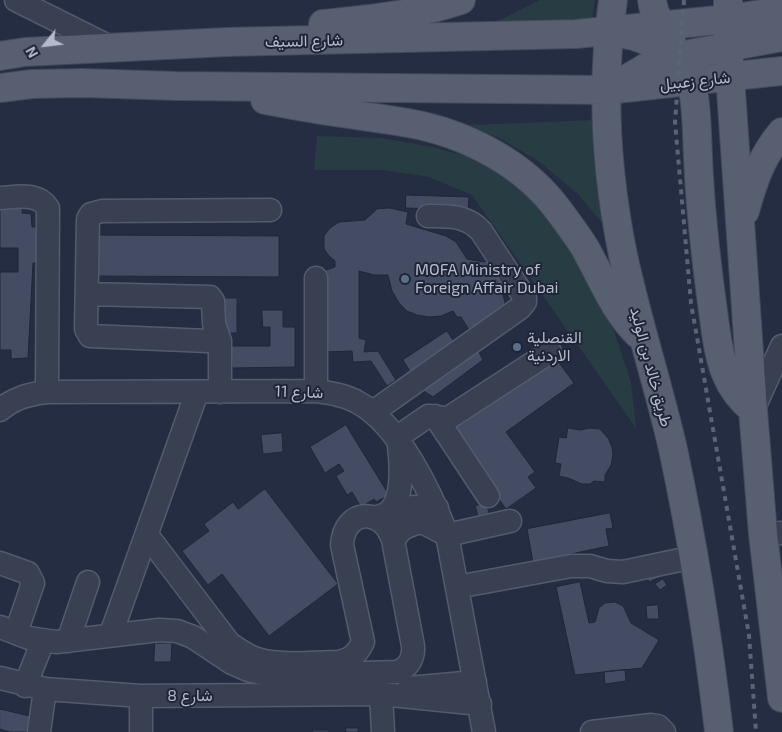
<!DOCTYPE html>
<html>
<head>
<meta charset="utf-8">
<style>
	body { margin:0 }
	#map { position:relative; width:782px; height:732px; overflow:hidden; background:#252d42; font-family:"Exo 2",sans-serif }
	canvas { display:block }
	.north { position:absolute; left:20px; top:20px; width:50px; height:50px; -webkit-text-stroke:4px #1e2537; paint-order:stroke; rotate:241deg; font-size:14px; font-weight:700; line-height:20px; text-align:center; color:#b6bbcc }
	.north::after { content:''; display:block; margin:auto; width:18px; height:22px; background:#b6bbcc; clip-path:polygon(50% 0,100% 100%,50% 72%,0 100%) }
</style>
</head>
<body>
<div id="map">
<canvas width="782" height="732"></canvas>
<div class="north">N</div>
</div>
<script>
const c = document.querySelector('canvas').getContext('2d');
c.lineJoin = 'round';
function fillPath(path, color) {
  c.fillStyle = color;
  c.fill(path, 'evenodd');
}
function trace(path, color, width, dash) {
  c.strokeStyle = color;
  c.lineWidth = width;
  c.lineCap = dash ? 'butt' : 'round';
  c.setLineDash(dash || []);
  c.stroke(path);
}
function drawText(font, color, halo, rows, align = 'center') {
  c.font = font + ' "Exo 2",Vazirmatn,sans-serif';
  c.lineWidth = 4;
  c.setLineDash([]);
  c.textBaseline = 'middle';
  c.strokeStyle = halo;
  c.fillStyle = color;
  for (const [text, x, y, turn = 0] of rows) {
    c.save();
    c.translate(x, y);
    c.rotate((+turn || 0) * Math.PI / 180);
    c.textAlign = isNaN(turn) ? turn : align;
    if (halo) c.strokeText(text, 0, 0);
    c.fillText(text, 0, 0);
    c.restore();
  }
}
fillPath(new Path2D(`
	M540,0H595L592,18L490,25Z
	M596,120L605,227L578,194L537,160L499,138L469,125Z
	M317,136L381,138L433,147L469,157L509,179L541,206L568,237L608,313L631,382L636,428L472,195L429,177L383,170H314Z`), '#273c43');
const building = new Path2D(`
	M406,195L469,197L468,210L406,208Z
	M23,201L22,213L31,214L32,227H41L40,263H33L28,358L11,359V350H0V272H18V248H0V202Z
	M390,208L408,212L406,224L446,236L456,242L467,259L484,262L493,258L506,282L501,289L505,302L504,308L469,330L461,317H457L453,311L441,316L429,317L417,315L407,311L399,303L392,291L388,275H374L359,271V338L366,340L364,352L378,351L396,380L387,386L371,361L353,362L352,351L321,352L320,272L335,267V261L329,256L324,249V236L330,228L339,222L365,220L377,209Z
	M93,235L279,236V277L93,276Z
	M221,298H237V333H221Z
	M262,310H283V327H295V367L232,368L231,346H270V327H263Z
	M447,331L455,343L411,373L403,360Z
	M477,348L483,360L433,397L419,388Z
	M552,353L574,383L506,432L535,472L528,477L536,488L506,509L448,427Z
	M346,425L389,495L376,502L374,499L361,507L352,492L347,495L336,476L344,471L339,464L325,473L310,447Z
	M568,428L580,430L590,428L600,429L608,438L612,447L613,455L611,465L605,475V482L594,481L590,484H582L568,478L559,476L561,464L555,463L559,437L566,438Z
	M282,433L283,452L263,454L261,435Z
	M265,489L338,584L269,636L222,574L208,585L182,551L209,531L204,524L233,502L238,509Z
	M486,503L489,513L478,516L475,506Z
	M610,513L613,528L606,529L609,546L533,562L527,529Z
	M662,568L665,575L649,582L646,575Z
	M663,579L667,585L660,590L655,584Z
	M580,582L589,623L595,622L599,608L605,603L615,602L623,606L631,623L659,640L642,668L575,675L556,587Z
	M658,605L659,619H647L646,606Z
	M155,643H172L171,662H154Z
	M625,670L626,681L605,684L604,672Z
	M0,709L38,718L35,732H10L0,729Z
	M346,728H358V732H346Z
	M313,730H329V732H313Z`);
fillPath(building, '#444c64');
trace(building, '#202739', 1);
const minor = new Path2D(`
	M16,0L114,49
	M0,198C17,197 38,192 48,208L47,392
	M316,278V391
	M87,294L210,297L213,301L214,324L220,341V392
	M208,341L90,336L86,329L88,219L91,214L102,211L270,210
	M0,410C14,398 29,394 47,392L316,391C330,393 345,395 357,402C399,424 431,493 447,535L484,732
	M753,410L782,346
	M373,412L520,308L525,302V298L481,231C466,215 448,216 428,216
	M435,416L488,496
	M396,438L428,416C436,415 442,420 450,417L550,352
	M390,511L413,507L437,508
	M376,518C380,516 387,514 390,511C404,496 401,464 399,446
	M763,534L782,533
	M393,540L402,529L416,523H424L447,535L510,521
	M0,563L28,573L33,583L16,633
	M457,587L571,566H590L607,571L623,572L694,557
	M0,627L29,638L56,642L159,630L177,631L193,637L232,663L248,670L261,673L290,675L398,672C409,666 414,659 413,646L393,540C382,506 344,509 342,545L363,642C357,654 351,660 338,662C313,662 284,666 260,660C248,657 239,650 229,643L147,535
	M111,634L197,392
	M68,641L88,582
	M0,678L45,689L141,696L381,694L480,704
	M25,686L43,641
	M409,688L475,682
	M381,694L383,732
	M39,732L45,689
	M141,732V696
	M592,732L651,725L658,726L664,732`);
const major = new Path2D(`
	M613,0C601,84 606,172 623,255C637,320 658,384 673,449C693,543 708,637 719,732
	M652,0C654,16 661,27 671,39
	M728,1V47L753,410L763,534L782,698
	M323,24C370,19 417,15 461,0
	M623,34C646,36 683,59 692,81C694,85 694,92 694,96C697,116 697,136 698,157C700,208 706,260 713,311C716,332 718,355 726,374C732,389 741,400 753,410
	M0,56L25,52L227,42L576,34L728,19L782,11
	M615,86L645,68L673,57L782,37
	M0,88L32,84L83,83L177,86L607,90L782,71
	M265,100C292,105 320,110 348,114C368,117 388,119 408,123C465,133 524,163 559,211C568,223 577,235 585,248C602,278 614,311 639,335
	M745,211C753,182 762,155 782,132`);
trace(minor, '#545b6c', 25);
trace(major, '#43495b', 30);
trace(minor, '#394051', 22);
trace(major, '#575f71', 28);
trace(new Path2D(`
	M684,0L675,122L691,303L749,635L756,732`), '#5b6379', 4, [5, 5]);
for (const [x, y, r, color] of [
	[405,279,5,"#5c6f8a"],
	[517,347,5,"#5c6f8a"]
]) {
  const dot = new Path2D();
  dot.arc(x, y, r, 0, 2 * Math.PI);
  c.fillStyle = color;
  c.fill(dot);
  trace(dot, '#1e2537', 2);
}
drawText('16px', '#b6bbcc', '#1e2537', [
	["شارع السيف",304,41,-1],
	["شارع زعبيل",695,81,-6],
	["طريق خالد بن الوليد",651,367,75],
	["شارع 11",299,392,2],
	["شارع 8",190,696]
]);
drawText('16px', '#b6bbcc', '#1e2537', [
	["MOFA Ministry of",415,270],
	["Foreign Affair Dubai",415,288],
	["القنصلية",527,338],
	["الاردنية",527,356]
], 'left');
</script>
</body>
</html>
